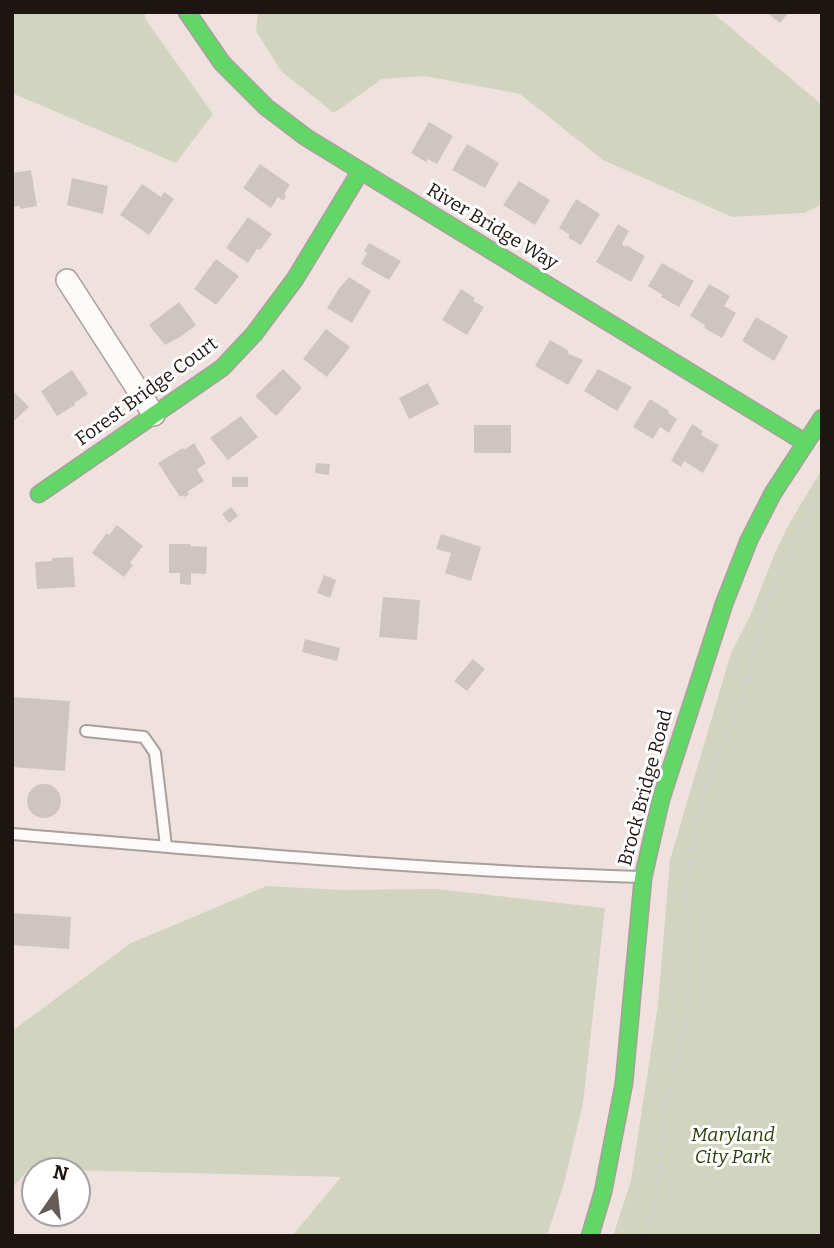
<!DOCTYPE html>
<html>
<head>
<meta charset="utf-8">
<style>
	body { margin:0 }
	#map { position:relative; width:834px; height:1248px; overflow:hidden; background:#efe2de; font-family:Bitter,serif }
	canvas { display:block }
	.frame { position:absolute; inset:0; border:14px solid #1d1512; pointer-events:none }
	.north { position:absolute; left:21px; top:1157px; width:70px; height:70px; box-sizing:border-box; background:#fff; border:2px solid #a5a1a0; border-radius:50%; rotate:14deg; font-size:19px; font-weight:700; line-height:28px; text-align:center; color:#1d1512 }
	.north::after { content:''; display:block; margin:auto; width:24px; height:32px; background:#665d59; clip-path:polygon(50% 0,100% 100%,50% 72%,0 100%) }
</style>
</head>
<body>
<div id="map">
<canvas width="834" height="1248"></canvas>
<div class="frame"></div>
<div class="north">N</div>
</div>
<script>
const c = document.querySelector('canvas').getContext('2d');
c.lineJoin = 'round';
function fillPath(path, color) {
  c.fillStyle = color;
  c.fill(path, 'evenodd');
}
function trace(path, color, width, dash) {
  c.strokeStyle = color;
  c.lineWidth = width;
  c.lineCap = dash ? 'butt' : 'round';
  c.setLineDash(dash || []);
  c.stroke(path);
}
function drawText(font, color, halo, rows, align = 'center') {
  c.font = font + ' Bitter,serif';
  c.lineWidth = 6;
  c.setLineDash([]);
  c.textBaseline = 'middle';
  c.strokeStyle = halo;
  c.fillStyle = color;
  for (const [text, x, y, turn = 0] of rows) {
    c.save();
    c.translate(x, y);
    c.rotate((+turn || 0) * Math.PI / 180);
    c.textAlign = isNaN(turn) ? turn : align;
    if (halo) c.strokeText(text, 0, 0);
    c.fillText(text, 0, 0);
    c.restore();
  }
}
fillPath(new Path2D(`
	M12,12H144L146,20L213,114L176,163L12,93Z
	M258,12H712L822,105V204L804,213L732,217L603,160L520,94L425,76L382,79L334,113L281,71L256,31Z
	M822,469V1236H613L631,1181L658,1005L670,860L731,653L750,616L775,553L789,524Z
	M267,886L341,890L436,889L605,908L583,1103L564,1183L547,1236H292L341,1177L29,1169L12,1188V1031L131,943Z`), '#d1d4be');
fillPath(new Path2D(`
	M766,12H789L780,23Z
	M429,122L453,136L437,164L428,159L426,162L411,153Z
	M467,144L499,163L485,188L452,170Z
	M260,164L290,185L284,194L286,196L283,201L278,197L271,208L243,188Z
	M31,170L37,206L20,209V206L12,207V173Z
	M72,178L108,186L103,214L67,205Z
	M519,181L550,200L535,225L503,205Z
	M142,184L161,197L164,192L174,199L149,235L120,215Z
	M576,199L600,214L581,245L569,238V234L559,228Z
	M248,217L272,234L260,250L257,249L248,263L226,248Z
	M618,224L629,231L622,244L625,247L626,245L645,256L631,282L596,262Z
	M369,243L401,261L389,280L361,264L367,253L364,251Z
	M216,259L239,276L216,305L194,289Z
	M662,263L694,281L679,307L661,297L663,295L648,286Z
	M349,277L371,291L352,323L327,308L338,290Z
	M709,284L730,296L724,306L736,313L722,338L704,328L705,325L690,316Z
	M461,289L475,298L473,301L484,307L467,335L442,320Z
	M179,302L196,325L180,337L165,345L149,325Z
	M756,317L788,336L774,361L742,341Z
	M326,329L350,347L327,377L303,359Z
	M550,340L569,351L567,353L583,360L568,385L535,366Z
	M283,369L302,388L276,416L255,396Z
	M598,369L632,387L617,411L584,391Z
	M72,370L88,394L74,403L75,405L57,416L41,391Z
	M428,383L439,404L409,419L399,398Z
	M12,390L29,407L14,421L12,420Z
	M650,399L669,411L668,413L677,419L669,433L660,427L653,439L633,427Z
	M241,416L258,437L228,460L210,438Z
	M692,424L703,431L701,435L719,445L703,473L684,461L681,467L671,461Z
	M474,425H511V453H474Z
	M194,443L206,463L197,470L204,481L187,492L189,495L184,497L183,495L180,497L158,463L183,448L184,450Z
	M316,463L330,464L329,475L315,473Z
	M232,477H248V487H232Z
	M231,507L238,516L229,523L222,514Z
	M117,525L143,546L130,563L133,565L124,577L92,553L106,534L107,533L109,535Z
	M441,534L481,547L471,581L445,573L451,553L436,549Z
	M169,544H190V546L207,547L206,574L191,573V585L180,584V573H169Z
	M73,557L75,587L37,589L35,562L52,561V558Z
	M324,575L336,580L330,598L317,593Z
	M383,597L420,600L417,640L379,637Z
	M305,639L340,648L337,661L302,652Z
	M473,659L485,669L467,691L454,681Z
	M12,697L70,701L65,771L12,767Z
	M27 801a17 17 0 1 1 34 0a17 17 0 1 1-34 0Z
	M12,913L71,917L69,949L12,945Z`), '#cec5c0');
const lane = new Path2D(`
	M86,731L144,737L155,753L166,846
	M12,834C221,851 431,871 640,877`);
const street = new Path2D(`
	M67,280L154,415`);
const fast = new Path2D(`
	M187,12L222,63L266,107L307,138L806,443
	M39,494L222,368L254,334L295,279L360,172
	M590,1236L603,1192L624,1083L643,878L661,799L724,604L749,540L773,493L822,418`);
trace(lane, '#a99f9b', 14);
trace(street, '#a99f9b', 24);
trace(fast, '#a99f9b', 19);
trace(new Path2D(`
	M645,1236L653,1211L660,1171L662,1131L666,1104L688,1012L689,924L686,898L693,847L707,780L739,705L749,677L756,642L767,602L799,531L822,493`), '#d3cfce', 3.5, [3.5, 3.5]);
trace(lane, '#fdfbfa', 10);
trace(street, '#fdfbfa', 21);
trace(fast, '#63d668', 16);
drawText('19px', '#1d1512', '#fff', [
	["River Bridge Way",492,227,31],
	["Forest Bridge Court",147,392,-36],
	["Brock Bridge Road",646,788,-75]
]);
drawText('italic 19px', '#2c3e07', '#fff', [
	["Maryland",733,1136],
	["City Park",733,1158]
]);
</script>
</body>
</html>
